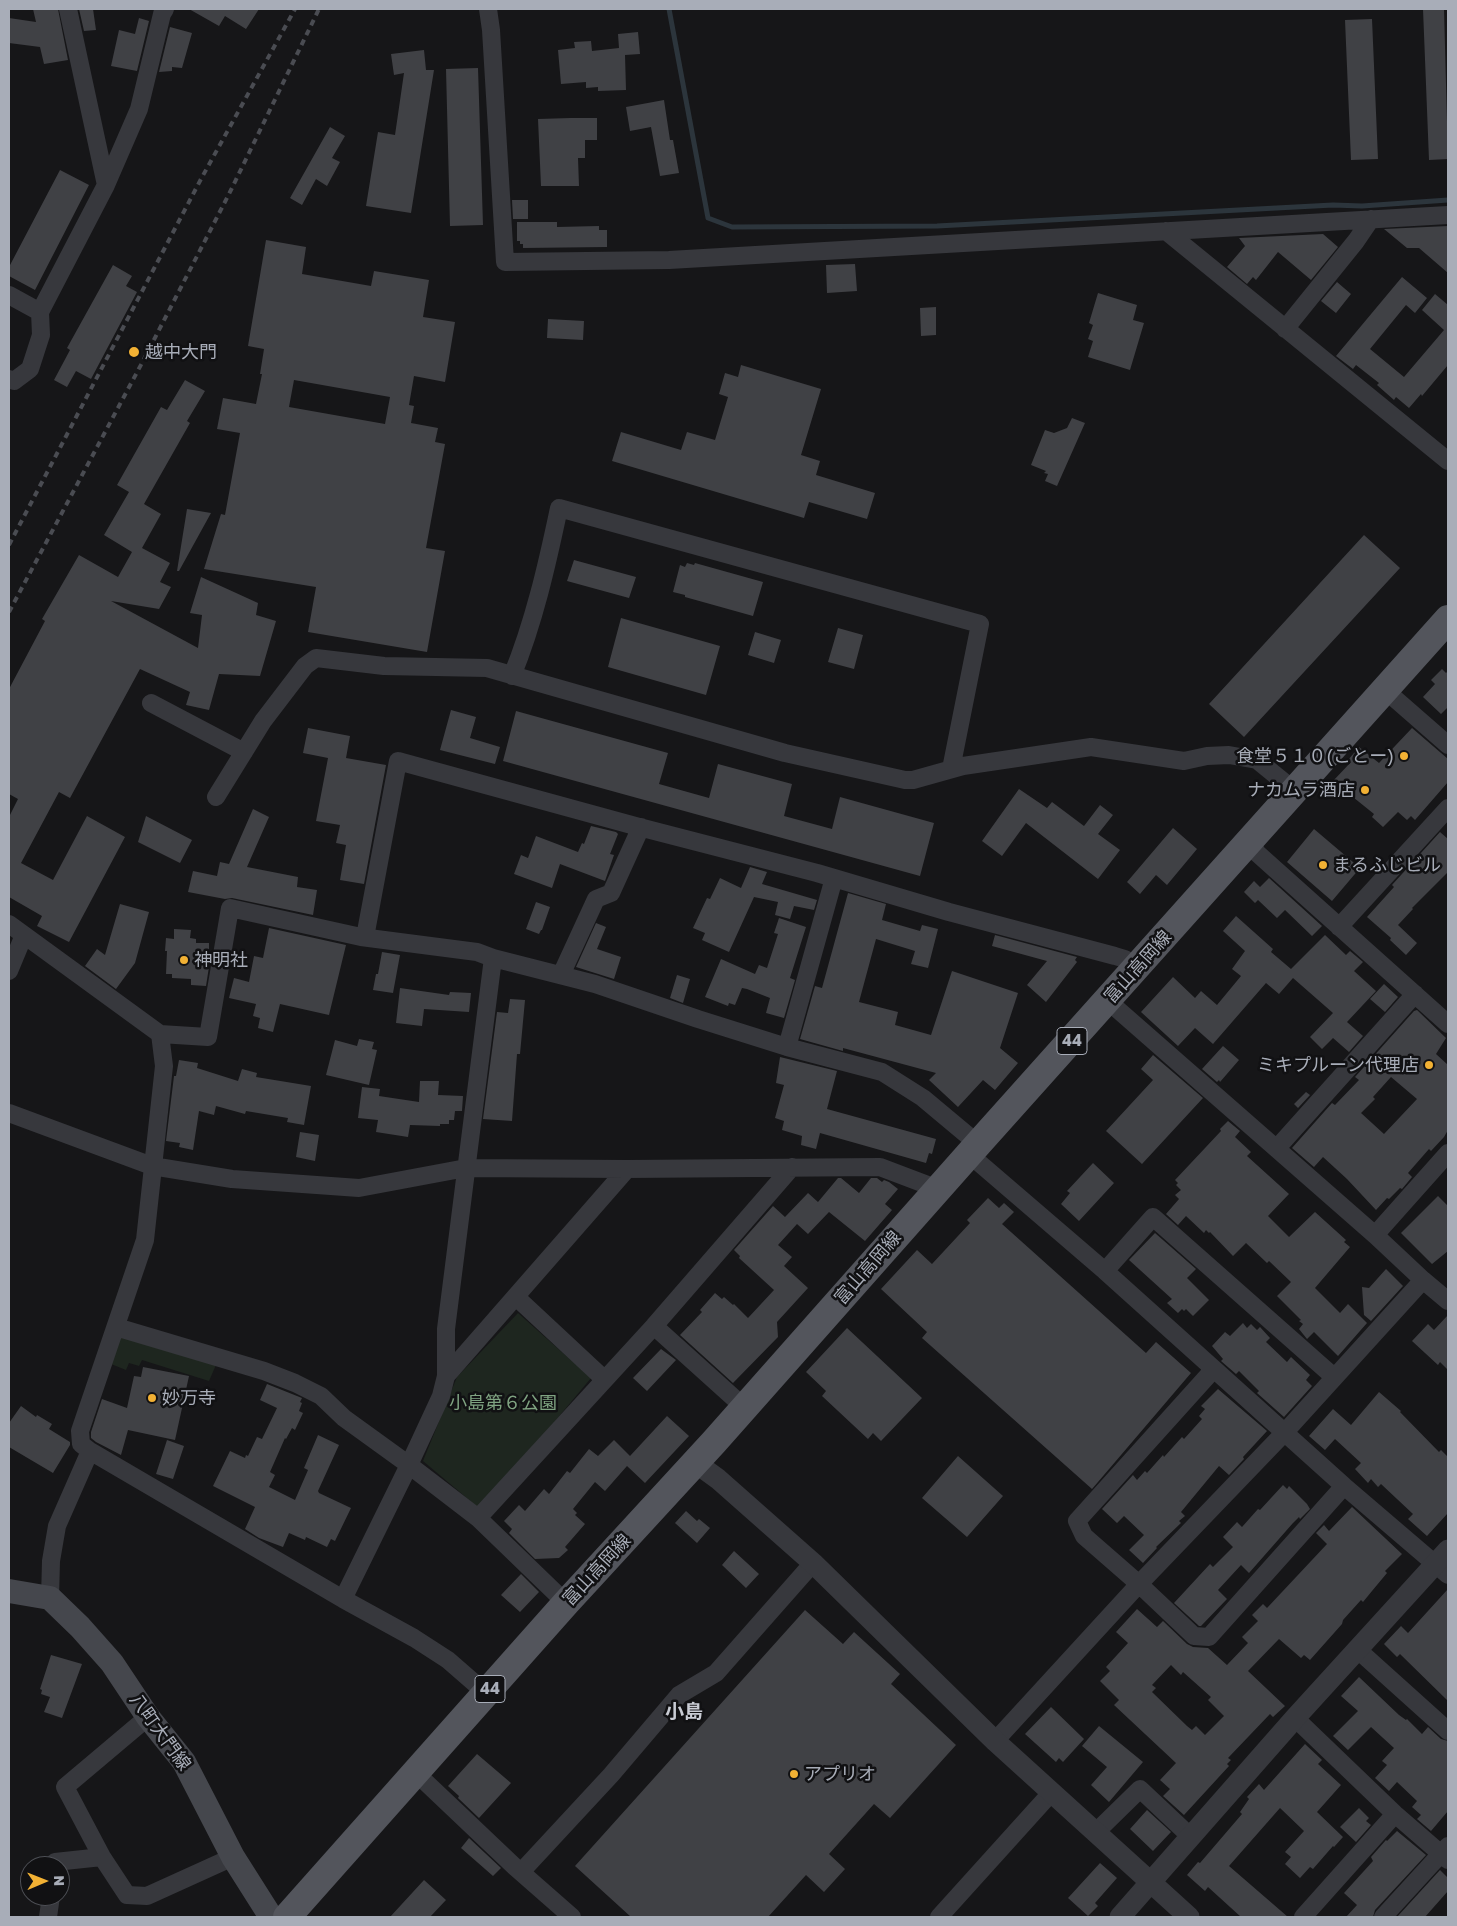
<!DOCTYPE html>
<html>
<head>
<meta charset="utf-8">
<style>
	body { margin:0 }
	#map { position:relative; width:1457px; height:1926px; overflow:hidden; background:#161618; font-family:"Golos Text",sans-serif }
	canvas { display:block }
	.frame { position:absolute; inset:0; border:10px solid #a8adb8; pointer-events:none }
	.north { position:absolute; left:20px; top:1856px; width:50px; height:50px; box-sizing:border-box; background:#111113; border:1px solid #4d4f55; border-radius:50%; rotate:89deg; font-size:14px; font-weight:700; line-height:20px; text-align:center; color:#a8adb8 }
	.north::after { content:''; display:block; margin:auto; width:18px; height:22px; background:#f2b134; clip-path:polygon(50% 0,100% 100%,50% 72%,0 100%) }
</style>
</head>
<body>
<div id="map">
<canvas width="1457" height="1926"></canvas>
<div class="frame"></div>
<div class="north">N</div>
</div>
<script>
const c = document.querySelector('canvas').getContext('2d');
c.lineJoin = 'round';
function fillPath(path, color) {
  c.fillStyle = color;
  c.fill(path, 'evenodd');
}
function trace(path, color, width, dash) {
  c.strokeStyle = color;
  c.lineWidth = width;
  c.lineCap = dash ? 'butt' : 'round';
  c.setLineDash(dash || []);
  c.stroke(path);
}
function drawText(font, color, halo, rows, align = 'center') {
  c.font = font + ' "Golos Text","Noto Sans JP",sans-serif';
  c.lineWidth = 5;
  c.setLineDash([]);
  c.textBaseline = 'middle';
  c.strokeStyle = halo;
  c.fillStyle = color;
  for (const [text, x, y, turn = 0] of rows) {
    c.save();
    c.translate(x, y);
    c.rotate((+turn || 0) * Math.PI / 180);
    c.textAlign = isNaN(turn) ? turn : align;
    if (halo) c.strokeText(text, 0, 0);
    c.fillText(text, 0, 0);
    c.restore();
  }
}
fillPath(new Path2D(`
	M518,1313L591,1378L481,1510L423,1461L457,1377Z
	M121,1335L216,1365L209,1381L142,1360L139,1366L129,1363L126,1370L111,1364Z`), '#1e261f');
trace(new Path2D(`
	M669,9L708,218L732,227L937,226L1333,205L1362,206L1448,200`), '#2c353c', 5);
fillPath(new Path2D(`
	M33,9H58L68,60L44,64L40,47L9,43V18L36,22Z
	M79,9H93L96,30L84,31Z
	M189,9H259L246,29L225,16L219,26Z
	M1423,9H1444L1448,159L1429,160Z
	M139,18L149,21L137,71L111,66L119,30L135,34Z
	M1372,19L1378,159L1351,160L1345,20Z
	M170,27L192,33L182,68L172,67V71L159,72Z
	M638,32L640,54L625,55L626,90L598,91V87L586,88V82L561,84L558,50L575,48L574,42L591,41L592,51L619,48L618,34Z
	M424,50L426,70H434L411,213L366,206L378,132L395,135L404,73L394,75L391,54Z
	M478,68L483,225L450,226L446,69Z
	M664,100L670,140H673L679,173L660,176L651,127L630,131L626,107Z
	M571,118H597V140H585V158H578L579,186H541L538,119Z
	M330,127L345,136L332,158L340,162L327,186L316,179L302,205L290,198Z
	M60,170L89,185L35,290L9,276V267Z
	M512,200H528V219H513Z
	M517,222H557V227L599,226V230H607V247L523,248V244H520V241H517Z
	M1448,226V273L1419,248H1407L1384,229Z
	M1323,234L1338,247L1311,280L1278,252L1256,280L1253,277L1247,284L1227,267L1245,246L1239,238Z
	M266,240L306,247L302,274L371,286L374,271L429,280L423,317L455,322L445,382L414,376L409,405L414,406L411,423L438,428L435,442L445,444L426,548L445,551L427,652L308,632L316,587L204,569L221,514L225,515L240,433L217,429L223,398L256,404L262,374H260L264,349L248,346ZM294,380L390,397L385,424L289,407Z
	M855,264L857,291L827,293L826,265Z
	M113,265L132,276L126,286L137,292L91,379L76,371L67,387L54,380L70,350L67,348Z
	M1402,277L1427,298L1415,313L1406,305L1370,349L1404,377L1444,330L1422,310L1435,294L1448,305V365L1422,396L1421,394L1409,408L1396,397L1394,400L1377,385L1379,383L1356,365L1353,369L1336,356Z
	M1337,282L1351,294L1336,313L1321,301Z
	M1098,293L1137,305L1133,320L1144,323L1130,370L1088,357L1093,341L1088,339L1093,325L1089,323Z
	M936,307V335L921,336L920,308Z
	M548,319L584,321L583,340L547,338Z
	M741,365L821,389L801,455L820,461L816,475L875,493L867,519L809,502L804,518L612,461L621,432L681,450L687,432L715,440L728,397L719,394L725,373L738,377Z
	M185,380L205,391L187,421L190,423L144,504L161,514L142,548L170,563L160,582L171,587L159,609L111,601L198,648L202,615L190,613L201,577L258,603L256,615L276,621L260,676L219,674L209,710L186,705L190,692L140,669L70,798L59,792L21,863L53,880L87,816L125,837L69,942L37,926L42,916L9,897V817L18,799L9,794V689L45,621L42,619L79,555L118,577L132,552L104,535L129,492L117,485L161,407L167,410Z
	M1072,418L1085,423L1057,486L1045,481L1048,474L1044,473L1046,471L1031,465L1045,430L1054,433L1067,428Z
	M187,509L211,513L179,571H177Z
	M1364,535L1400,568L1244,737L1209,704Z
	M574,560L636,577L629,598L567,581Z
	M687,563L694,565L695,563L763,582L753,616L685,597V595L673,592L680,565L685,567Z
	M621,618L720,646L706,695L608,667Z
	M838,628L863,635L854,669L828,662Z
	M755,632L781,640L774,663L748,655Z
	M1442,669L1446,673L1448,671V707L1441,714L1423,697L1435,684L1431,680Z
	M451,710L476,717L470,738L500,747L495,764L440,750Z
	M516,711L668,753L659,784L709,798L718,764L792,784L784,816L832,829L840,797L934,823L920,876L503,761Z
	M308,728L350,736L346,758L386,765L364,884L340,880L346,845L336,843L340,825L316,821L328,758L303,753Z
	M1412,728L1448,759V782L1415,820L1411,816L1407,820L1398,812L1383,827L1372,817L1374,814L1333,781L1351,762L1348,760L1359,747L1379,763Z
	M1019,789L1047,808L1052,802L1084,826L1100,805L1113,815L1098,834L1120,850L1098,879L1026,823L1002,856L982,841Z
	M253,809L269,817L247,867L298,877L297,887L317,890L313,915L232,898L225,899L188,892L193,871L217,876L220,862L229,864Z
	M146,816L192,840L180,863L138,842Z
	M591,826L616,832L618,834L610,854L614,855L605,881L560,864L552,888L514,874L521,855L528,858L536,836L578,852L582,843L584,844Z
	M1173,828L1197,849L1167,885L1156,875L1140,894L1127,882Z
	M1314,829L1360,868L1332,901L1287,862Z
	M1440,832L1448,839V872L1412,908L1413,909L1398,925L1417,943L1406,955L1390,940L1391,938L1367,917L1394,887L1392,885Z
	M750,867L767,872L762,884L817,900L814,910L794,906L790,919L775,915L778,902L754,897L729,952L702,940L705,933L693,928L707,898L710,899L720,878L741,888Z
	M1269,878L1322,926L1312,936L1285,910L1277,918L1258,900L1255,903L1244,892L1254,881L1260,887Z
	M848,893L886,904L882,920L920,931L922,925L938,929L928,968L911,964L915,951L876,939L859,1002L898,1012L895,1025L931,1035L952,971L1018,993L1000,1048L1018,1063L995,1090L983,1080L958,1107L929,1080L936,1073L843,1048V1051L800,1039L815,986L822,988Z
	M536,902L550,907L542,930H541L539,934L526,929Z
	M120,904L149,912L135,963L116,989L85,966L97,949L105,955Z
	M1236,916L1273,949L1271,952L1291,969L1325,935L1346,955L1350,951L1363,962L1354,971L1376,991L1347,1022L1363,1036L1349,1052L1333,1038L1322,1049L1310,1037L1333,1013L1293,978L1279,994L1266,983L1213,1044L1195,1028L1178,1046L1141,1012L1173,977L1195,998L1201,991L1217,1005L1241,976L1232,969L1245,951L1223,931Z
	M779,918L806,927L790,978L795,980L784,1018L766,1013L770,998L747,989L742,988L735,1005L729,1003L728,1006L705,997L721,959L755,974L759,965L767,968L778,934L774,933Z
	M596,923L606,927L597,949L621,957L614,979L576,967Z
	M269,928L346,945L329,1015L280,1004L273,1032L258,1028L260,1018L253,1016L256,1004L229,998L234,978L249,982L254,956L263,958Z
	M174,929L191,930L190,938L196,939V943H209V954H211L206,986L191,985V979L172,978V974H166L167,951H165L166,938L174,939Z
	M995,935L1077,957L1075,960L1077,962L1046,1002L1027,985L1047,961L992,946Z
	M382,952L400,955L393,993L373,990L376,974H378Z
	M677,975L690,979L683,1003L670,998Z
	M1384,984L1398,997L1385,1012L1370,999Z
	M400,988L449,995L450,992L471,993L469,1012L424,1009L422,1026L396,1023Z
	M510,999L525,1000L520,1054H517L512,1121L483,1119L497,1012L508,1013Z
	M1417,1010L1446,1038L1436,1054L1448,1065V1130L1444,1137L1431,1151L1429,1149L1408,1173L1412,1177L1402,1189L1400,1188L1389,1199L1387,1198L1376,1210L1347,1179L1323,1157L1314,1167L1292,1148L1332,1103L1335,1105L1359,1080L1355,1077L1414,1011ZM1391,1077L1417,1099L1384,1134L1361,1113L1375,1099L1373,1097Z
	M359,1039L374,1042L372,1049L377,1050L369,1085L326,1075L335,1040L357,1046Z
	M1223,1046L1239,1060L1220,1082L1219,1080L1217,1082L1202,1069Z
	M1153,1055L1203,1098L1142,1164L1106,1131L1153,1080L1141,1069Z
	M780,1057L837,1071L827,1109L936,1139L932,1154L929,1153L926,1163L820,1133L816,1149L801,1145L802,1136L782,1130L784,1121L775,1118L784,1085L776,1083Z
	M179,1060L198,1063L197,1068L238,1081L242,1069L257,1073L256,1077L311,1086L304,1125L287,1122L288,1118L246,1111L245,1114L216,1106L214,1115L199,1111L193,1150L179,1147L180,1143L166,1141L174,1076H176Z
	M420,1081H439L438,1095L463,1096L462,1111H455L454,1120H449V1124H440V1126L410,1125L408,1137L376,1132L378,1120L358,1118L362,1087L380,1089L379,1096L419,1102Z
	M1306,1092L1310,1095L1298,1108L1294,1104Z
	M1228,1121L1240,1131L1235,1137L1251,1152L1247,1156L1289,1194L1268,1216L1289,1237L1315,1212L1346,1240L1344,1242L1350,1247L1315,1288L1340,1313L1348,1304L1367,1323L1338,1356L1314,1332L1307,1339L1299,1329L1303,1324L1299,1321L1301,1320L1277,1296L1291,1282L1269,1261L1267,1263L1246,1243L1233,1256L1210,1232L1209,1233L1206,1230L1204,1233L1186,1216L1178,1225L1166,1214L1179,1199L1175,1195L1181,1190L1176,1185L1178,1183L1175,1180L1221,1131L1220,1129Z
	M300,1132L319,1135L315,1161L296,1157Z
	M1093,1163L1114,1183L1079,1221L1061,1204L1070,1193L1067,1191Z
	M838,1178H841L859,1193L871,1178H877L882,1182L884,1180L889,1182L898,1189L885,1204L892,1210L865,1241L829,1212L808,1234L797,1224L778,1245L792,1257L784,1266L808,1288L777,1322L778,1337L733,1383L680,1335L702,1312L700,1310L715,1293L722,1299L724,1297L733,1305L734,1304L748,1318L774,1290L739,1258L740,1256L734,1250L773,1206L785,1217L808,1193L818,1202Z
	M1438,1196L1448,1206V1251L1432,1264L1401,1233Z
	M988,1198L999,1208L1004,1203L1014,1212L1002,1224L1146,1353L1156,1342L1191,1373L1092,1489L922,1338L927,1332L881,1289L917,1250L932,1264L970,1223L967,1220Z
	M1155,1233L1196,1269L1187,1278L1209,1300L1193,1316L1186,1309L1184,1311L1182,1309L1178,1313L1167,1303L1172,1299L1129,1260Z
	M1386,1269L1403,1286L1371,1321L1364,1315L1362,1287L1369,1288Z
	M1448,1315V1370L1440,1362L1438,1365L1412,1341L1428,1324L1434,1330Z
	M1243,1323L1247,1328L1251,1324L1257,1330L1260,1327L1270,1338L1266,1342L1287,1362L1291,1357L1310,1375L1306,1380L1312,1386L1284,1417L1257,1393L1259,1391L1239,1371L1236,1374L1221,1361L1223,1359L1212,1346L1225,1332L1230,1336Z
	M847,1328L922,1398L881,1441L873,1433L868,1439L822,1396L826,1391L806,1372Z
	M661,1349L676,1360L647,1391L633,1378Z
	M143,1367L189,1376L175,1440L128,1430L121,1455L96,1442L91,1438V1432L102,1399L127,1408L134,1376L141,1377Z
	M267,1384L302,1398L300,1402L302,1403L299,1411L303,1413L295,1430L292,1428L286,1439L285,1438L270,1472L275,1475L269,1487L295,1500L308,1470L304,1468L318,1435L339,1445L318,1491L319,1493L351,1508L335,1541L331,1539L327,1547L306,1537L305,1540L289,1533L283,1547L259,1538L245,1529L255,1507L213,1486L230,1451L245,1458L246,1455L248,1456L257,1437L262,1439L277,1408L260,1400Z
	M1218,1389L1267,1431L1243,1457L1244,1459L1229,1475L1219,1466L1181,1512L1185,1516L1179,1521L1181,1523L1156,1547L1157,1548L1143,1563L1129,1550L1144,1535L1124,1516L1117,1523L1102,1509L1133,1475L1137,1480L1145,1471L1147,1473L1163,1455L1164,1457L1182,1437L1184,1439L1202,1419L1199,1416L1205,1409L1201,1406Z
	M1379,1392L1401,1411L1400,1412L1439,1452L1441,1450L1448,1457V1513L1427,1536L1408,1519L1413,1514L1381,1484L1378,1487L1371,1479L1368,1483L1355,1469L1361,1463L1335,1439L1325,1450L1309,1436L1333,1409L1351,1425Z
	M21,1406L36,1417L37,1415L52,1424L49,1429L70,1442V1445L53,1473L9,1447V1423Z
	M667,1416L689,1436L645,1483L627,1466L605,1491L595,1482L573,1509L577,1513L575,1515L585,1524L565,1547L568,1550L559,1558L535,1559L509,1533L512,1529L504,1521L519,1505L525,1511L544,1489L549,1494L567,1471L570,1473L589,1449L598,1456L614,1440L630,1456Z
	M167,1440L184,1446L173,1479L156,1474Z
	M958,1456L1003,1496L967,1537L922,1498Z
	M1283,1485L1287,1489L1289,1486L1307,1504L1310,1509L1300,1519L1299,1517L1293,1523L1249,1573L1241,1565L1218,1590L1227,1599L1201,1626H1199L1174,1603L1210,1564L1213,1567L1233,1547L1223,1537L1237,1522L1242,1527L1258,1509L1260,1510Z
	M1352,1507L1402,1554L1385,1571L1387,1573L1372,1591L1363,1602L1361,1600L1343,1620L1342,1624L1310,1660L1304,1655L1301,1658L1279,1639L1248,1671L1285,1706L1273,1717L1270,1714L1228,1758L1231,1760L1227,1764L1229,1766L1184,1815L1163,1796L1170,1789L1160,1780L1176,1763L1114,1705L1119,1700L1100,1681L1110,1671L1106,1667L1128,1643L1116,1632L1137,1609L1157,1627L1163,1621L1187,1644L1193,1647L1208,1648L1227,1665L1248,1643L1242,1637L1258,1621L1252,1615L1263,1604L1267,1608L1327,1544L1316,1533L1324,1525L1329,1531ZM1171,1665L1181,1675L1183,1672L1211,1697L1208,1700L1224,1716L1205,1735L1196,1726L1192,1730L1187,1726L1152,1692L1156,1688L1152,1685Z
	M686,1511L697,1521L699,1519L710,1528L697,1543L675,1523Z
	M734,1551L759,1574L746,1588L722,1565Z
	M521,1574L539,1592L520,1612L501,1595Z
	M1448,1589V1701L1400,1654L1397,1657L1384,1644L1401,1626L1408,1633Z
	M805,1610L843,1644L854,1632L900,1674L891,1684L956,1745L890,1818L874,1804L829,1854L845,1869L824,1892L806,1875L768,1917H631L575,1866Z
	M51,1655L82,1664L62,1718L44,1712L50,1697L41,1694L42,1690L40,1689Z
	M1359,1677L1399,1715L1406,1720L1407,1719L1422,1734L1428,1727L1441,1739L1448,1741V1811L1431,1831L1417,1819L1421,1815L1412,1807L1417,1801L1397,1782L1389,1791L1375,1778L1387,1765L1382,1761L1394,1748L1371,1727L1348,1750L1333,1736L1358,1711L1341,1696Z
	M1051,1707L1084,1739L1063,1762L1059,1758L1056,1762L1025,1734Z
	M1099,1726L1143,1762L1109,1802L1091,1785L1107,1767L1082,1746Z
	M1305,1744L1322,1760L1318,1764L1341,1785L1317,1812L1343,1837L1334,1847L1333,1846L1313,1869L1310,1867L1300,1878L1285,1864L1291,1857L1285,1852L1304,1831L1280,1808L1229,1866L1288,1917H1241L1208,1887L1205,1891L1187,1875L1198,1862L1200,1863L1242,1814L1240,1812L1249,1799L1247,1797L1259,1784L1264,1790Z
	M477,1754L511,1783L479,1818L458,1798L459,1796L448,1786Z
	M1359,1808L1369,1818L1366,1821L1371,1825L1356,1842L1340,1827Z
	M1147,1810L1171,1832L1153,1851L1130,1829Z
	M1397,1831L1426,1855L1375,1910L1373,1917H1346L1357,1905L1344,1893L1373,1861L1371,1857L1386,1840L1387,1841Z
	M469,1838L501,1868L493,1876L461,1848Z
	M1100,1863L1117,1878L1095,1903L1098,1906L1088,1916L1068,1898Z
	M1440,1870L1448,1878V1891L1425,1917H1397Z
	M424,1880L446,1900L430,1917H390Z`), '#404145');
trace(new Path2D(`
	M68,9L106,185
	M488,9L491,30L505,262L669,260L1448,215
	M1166,231L1448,461
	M9,295L40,312
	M1285,329L1356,241L1371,219
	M9,379L14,381L30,369L41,335L40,312L106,185L139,109L162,14L165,9
	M512,676C534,622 547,565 559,508L980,624L951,769
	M1385,690L1448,745
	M151,703L244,752
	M216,797L263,721L305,666L316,658L384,666L487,668L785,753L905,780H913L963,766L1091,747L1184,761L1207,756L1229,755L1257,760L1295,791
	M1251,841L1257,853L1448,1024
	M9,924L160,1034L208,1037L230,908L361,937L477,952L493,958L595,984L698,1019L787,1047L882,1072L923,1098L978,1144
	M1339,927L1448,808
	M365,937L398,761L639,827L817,873L949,912L1115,956L1125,959L1135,970
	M9,971L24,935
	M561,975L596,899L611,893L641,827
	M1108,1001L1375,1235L1423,1280L1448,1301
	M160,1034L164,1066L145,1240L80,1431L81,1444L90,1451L343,1599L414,1638L448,1660L487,1694
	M787,1047L834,878
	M9,1113L152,1166L232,1179L359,1188L466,1168L627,1169L880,1167L938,1189
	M1277,1148L1415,994
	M970,1155L1105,1271L1344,1486L1448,1575
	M1375,1235L1448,1153
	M1105,1271L1153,1217L1334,1377
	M516,1297L604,1379
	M654,1326L745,1408
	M116,1327L264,1371L295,1383L321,1396L344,1418L409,1465L478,1518L566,1603
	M1213,1370L1077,1521L1084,1536L1139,1584L1194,1636L1209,1637L1344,1486
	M446,1376L627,1169
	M478,1518L654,1326L792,1167
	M50,1598L51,1561L57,1526L90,1451
	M343,1599L409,1465L441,1396L446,1376V1329L493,958
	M1358,1650L1448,1731
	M148,1717L65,1787L102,1857L127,1895L147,1896L233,1857
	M1295,1718L1395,1814L1448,1860
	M995,1741L1139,1584L1285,1432L1423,1280
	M416,1773L515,1867L572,1917
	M1095,1833L1140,1789L1191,1837
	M55,1866V1862L102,1857
	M521,1872L611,1775L679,1695L716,1673L813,1563
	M48,1917L51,1896
	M939,1917L1051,1793
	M1303,1917L1395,1814
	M1383,1917L1448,1846`), '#37383d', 18);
trace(new Path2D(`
	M696,1463L718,1479L813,1563L995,1741L1189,1917
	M1120,1917L1295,1718L1448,1550`), '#37383d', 21);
trace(new Path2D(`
	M9,1591L50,1598L80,1627L112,1663L148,1717L184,1762L233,1857L271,1917`), '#45474d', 24);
trace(new Path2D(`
	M287,1917L566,1603L714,1442L978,1144L1448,619`), '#53555c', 28);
trace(new Path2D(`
	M9,545L201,179L295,9
	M9,612L143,361L229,194L319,9`), '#4a4c52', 4, [6, 5]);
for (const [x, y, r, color] of [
	[134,352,6,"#f2b134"],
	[1404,756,5,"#f2b134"],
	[1365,790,5,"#f2b134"],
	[1323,865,5,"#f2b134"],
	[184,960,5,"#f2b134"],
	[1429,1065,5,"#f2b134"],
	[152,1398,5,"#f2b134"],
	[794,1774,5,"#f2b134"]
]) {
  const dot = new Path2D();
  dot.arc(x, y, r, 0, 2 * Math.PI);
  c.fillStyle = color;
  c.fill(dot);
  trace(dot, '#111113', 2);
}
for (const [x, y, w] of [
	[1072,1041,30],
	[490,1689,30]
]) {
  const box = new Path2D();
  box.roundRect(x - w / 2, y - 13.5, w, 27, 4);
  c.fillStyle = '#111113';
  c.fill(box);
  trace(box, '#a8adb8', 1);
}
drawText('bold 16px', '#a8adb8', null, [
	["44",1072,1041],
	["44",490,1689]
]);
drawText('18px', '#a8adb8', '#111113', [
	["越中大門",145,352],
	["食堂５１０(ごとー)",1394,756,"right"],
	["ナカムラ酒店",1355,790,"right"],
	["まるふじビル",1333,865],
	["神明社",194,960],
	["ミキプルーン代理店",1419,1065,"right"],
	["妙万寺",162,1398],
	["アプリオ",804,1774]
], 'left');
drawText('18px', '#a8adb8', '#111113', [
	["富山高岡線",1138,967,-48],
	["富山高岡線",868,1268,-49],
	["富山高岡線",597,1570,-47],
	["八町大門線",160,1732,54]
]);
drawText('18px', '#7fa381', '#111113', [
	["小島第６公園",503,1403]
]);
drawText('bold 19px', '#c9ccd4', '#111113', [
	["小島",684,1712]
]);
</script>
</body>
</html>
